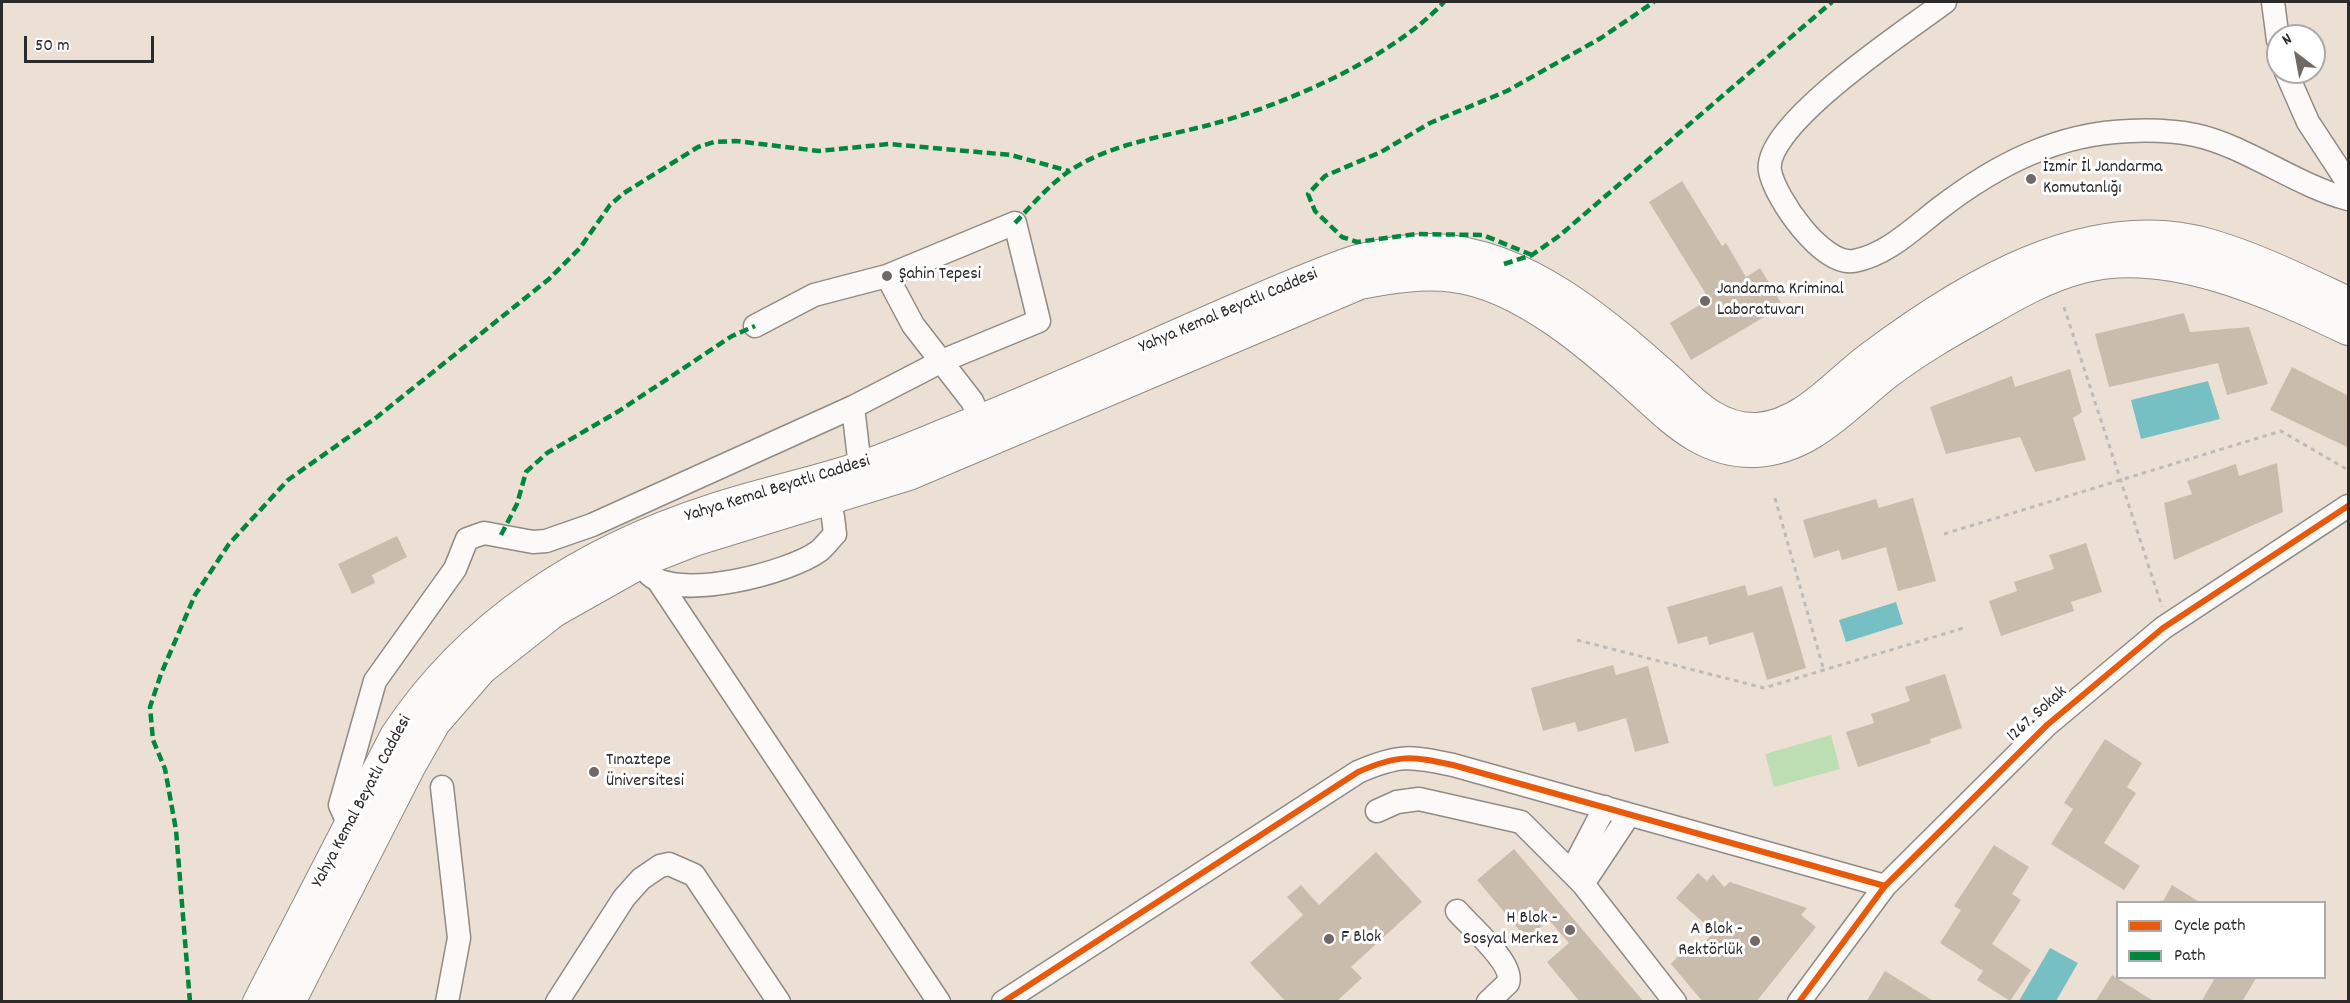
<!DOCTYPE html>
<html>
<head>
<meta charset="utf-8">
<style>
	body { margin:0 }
	#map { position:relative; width:2350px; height:1003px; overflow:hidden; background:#ece0d4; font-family:Dekko,sans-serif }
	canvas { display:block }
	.frame { position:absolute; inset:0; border:3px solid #2b2b2b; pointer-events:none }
	.legend { position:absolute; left:2116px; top:901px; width:210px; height:78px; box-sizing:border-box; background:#fff; border:2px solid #aaa; margin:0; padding:8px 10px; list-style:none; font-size:18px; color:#2b2b2b }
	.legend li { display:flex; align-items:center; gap:12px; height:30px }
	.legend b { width:30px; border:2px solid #aaa }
	.north { position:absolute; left:2266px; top:24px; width:60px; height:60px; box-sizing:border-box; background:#fff; border:2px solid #aaa; border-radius:50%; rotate:328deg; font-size:16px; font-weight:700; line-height:24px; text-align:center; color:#2b2b2b }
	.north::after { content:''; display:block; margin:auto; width:21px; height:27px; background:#6f6a66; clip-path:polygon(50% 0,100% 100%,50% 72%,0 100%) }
	.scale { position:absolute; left:24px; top:36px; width:130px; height:27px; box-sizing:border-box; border:3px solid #2b2b2b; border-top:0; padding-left:8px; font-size:18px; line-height:21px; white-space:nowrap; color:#2b2b2b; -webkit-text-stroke:4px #fff; paint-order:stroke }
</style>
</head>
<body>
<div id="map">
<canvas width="2350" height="1003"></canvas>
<div class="frame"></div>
<ul class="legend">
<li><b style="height:8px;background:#e8590c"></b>Cycle path</li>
<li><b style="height:8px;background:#00873e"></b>Path</li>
</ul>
<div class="north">N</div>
<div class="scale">50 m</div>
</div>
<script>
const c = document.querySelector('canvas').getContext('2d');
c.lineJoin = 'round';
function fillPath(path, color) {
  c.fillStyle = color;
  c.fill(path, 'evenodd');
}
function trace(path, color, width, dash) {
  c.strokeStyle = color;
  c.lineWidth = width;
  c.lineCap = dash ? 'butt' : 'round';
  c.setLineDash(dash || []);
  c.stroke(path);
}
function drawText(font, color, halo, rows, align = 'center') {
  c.font = font + ' Dekko,sans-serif';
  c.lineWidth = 6;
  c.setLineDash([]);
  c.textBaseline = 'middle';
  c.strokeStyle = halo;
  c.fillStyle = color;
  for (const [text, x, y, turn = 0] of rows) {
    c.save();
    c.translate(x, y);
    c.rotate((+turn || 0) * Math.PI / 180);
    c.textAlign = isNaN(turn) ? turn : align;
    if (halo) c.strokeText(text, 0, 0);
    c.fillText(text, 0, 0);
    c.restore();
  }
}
fillPath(new Path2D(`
	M1831,735L1840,769L1774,787L1765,754Z`), '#bcdeb2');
fillPath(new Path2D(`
	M2208,381L2220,419L2141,439L2131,400Z
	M1896,602L1903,624L1846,642L1839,620Z
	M2050,948L2078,963L2056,1001H2019Z`), '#76c0c3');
fillPath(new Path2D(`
	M1682,181L1722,246L1726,243L1746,277L1760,268L1783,306L1691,360L1670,323L1709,299L1649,202Z
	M2184,313L2190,332L2249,327L2268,384L2227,395L2218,363L2109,387L2095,334Z
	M2292,367L2349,396V448L2270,410Z
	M2070,369L2082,412L2073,418L2086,460L2035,472L2020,437L1946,454L1930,407L2012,376L2015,387Z
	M2277,463L2283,512L2174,560L2164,503L2192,494L2187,481L2236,464L2239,476Z
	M1913,498L1936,581L1898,591L1886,547L1842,560L1839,550L1814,558L1803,520L1876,499L1879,508Z
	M397,536L407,557L372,575L375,583L352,594L338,564Z
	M2086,543L2102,592L2071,602L2074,611L2001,636L1989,601L2017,591L2014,582L2054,569L2049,555Z
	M1745,585L1748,596L1782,586L1806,668L1767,680L1753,632L1709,645L1707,636L1678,644L1667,607Z
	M1613,665L1616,675L1648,666L1669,743L1635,752L1626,718L1578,732L1575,722L1543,731L1531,688Z
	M1945,674L1962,728L1930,739L1931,743L1858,767L1846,732L1874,723L1871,714L1910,701L1905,687Z
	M2105,739L2142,763L2127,787L2136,793L2104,843L2140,866L2124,890L2051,844L2073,809L2064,803Z
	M1994,845L2029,867L2012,894L2021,900L1992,944L2031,970L2010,1001L1977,980L1983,971L1940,943L1961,910L1954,906Z
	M1514,849L1644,1002H1580L1547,962L1569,943L1549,920L1527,939L1477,880Z
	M1376,852L1422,902L1351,967L1362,978L1336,1002H1286L1250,963L1303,915L1287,897L1301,885L1319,905Z
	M1698,873L1707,881L1713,874L1724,887L1730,882L1807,908L1801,915L1816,927L1756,1002H1703L1671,964L1684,949L1692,956L1714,932L1676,898Z
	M2172,885L2201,903H2162Z
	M1885,971L1935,1002H1866Z
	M2112,975L2155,1002H2095Z
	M2215,978H2256L2242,1002H2201Z`), '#cabcac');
const minor = new Path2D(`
	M1945,2C1909,29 1762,125 1770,171C1775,198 1822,266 1854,261C1887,255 1914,228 1940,208C1996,165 2058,133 2130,131C2151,130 2174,131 2195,135C2246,146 2295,185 2348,199
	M2273,2L2278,40
	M2286,72L2308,122L2348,183
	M887,276L913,325L972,401L980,419
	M853,407L860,467
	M650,575C680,601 789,573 819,551C825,546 830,539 835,534L833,517L823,484
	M659,582L939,1002
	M442,787L459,938L447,1002
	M1377,811L1397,802L1419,799L1521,822L1583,884L1675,1002
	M349,825L340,805L375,681L455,569L467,539L484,533L533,542L546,541L592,525L853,407L942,361L1039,321L1015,223L887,276L814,295L755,326
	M1571,872L1605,807
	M1583,884L1629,815
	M1457,911C1470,926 1515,964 1508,983L1488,1002
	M557,1002L624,898L641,879L660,866L669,864L694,875L779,1002
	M1003,1002L1358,772C1399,754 1411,756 1453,765L1885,886
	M1799,1002L1885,886L2047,725L2163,628L2348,506`);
const major = new Path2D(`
	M258,1002L395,736C470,622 585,550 713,509C761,493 812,483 860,467C900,453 938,436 977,421C1063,386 1148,347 1233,310C1273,293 1313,275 1354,261C1382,253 1409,248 1437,249C1528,254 1607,324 1672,382C1696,405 1720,430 1758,428C1804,424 1835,383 1870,357C1962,288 2088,209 2209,244C2257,258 2303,281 2348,302
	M290,1002L411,765L435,723L482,669L554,612L648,559L694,541L909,475L1360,284C1391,278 1422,273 1454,277C1521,285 1593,348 1641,392C1675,423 1706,454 1756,452C1811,449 1846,406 1887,374C1918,350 1952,331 1986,312C2017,294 2047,277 2082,268C2168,245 2272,294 2348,330`);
trace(minor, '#918b85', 25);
trace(major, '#918b85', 32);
trace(new Path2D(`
	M2064,307L2162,607
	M1775,498L1824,671
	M1944,534L2281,431L2348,470
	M1577,640L1764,688L1967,627`), '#bdbbba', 3, [4.5, 4.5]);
trace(minor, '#fcfaf9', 22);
trace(major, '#fcfaf9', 30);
trace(new Path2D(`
	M1015,223C1032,205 1048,186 1068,172C1108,144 1163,137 1209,125C1284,105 1391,59 1444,2
	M1532,255L1483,235L1416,234L1357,242L1342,237L1315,211L1308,194L1325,176L1381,152L1430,123L1507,91L1601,38L1654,2
	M1504,264L1532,255L1559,236L1832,2
	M501,535L517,504L526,472L547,453L619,411L732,336L755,326
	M190,1002L176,830L165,769L153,740L150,707L161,674L195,595L229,544L288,480L377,417L549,279L580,248L610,205L624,193L698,147L714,142L736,141L819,151L889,144L1011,155L1069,171`), '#00873e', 4.5, [9, 4.5]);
trace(new Path2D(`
	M1003,1002L1358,772C1399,754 1411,756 1453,765L1885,886
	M1799,1002L1885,886L2047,725L2163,628L2348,506`), '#e8590c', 6);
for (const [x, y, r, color] of [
	[2031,179,6,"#6f6a66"],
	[887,276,6,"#6f6a66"],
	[1705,301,6,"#6f6a66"],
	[594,772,6,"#6f6a66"],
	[1570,930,6,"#6f6a66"],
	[1329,939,6,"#6f6a66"],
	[1755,941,6,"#6f6a66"]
]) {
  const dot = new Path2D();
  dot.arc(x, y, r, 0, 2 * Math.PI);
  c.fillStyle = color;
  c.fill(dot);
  trace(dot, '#fff', 2);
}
drawText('18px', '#2b2b2b', '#fff', [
	["İzmir İl Jandarma",2043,169],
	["Komutanlığı",2043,190],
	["Şahin Tepesi",899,276],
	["Jandarma Kriminal",1717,291],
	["Laboratuvarı",1717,312],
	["Tınaztepe",606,762],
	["Üniversitesi",606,783],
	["H Blok -",1558,920,"right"],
	["Sosyal Merkez",1558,941,"right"],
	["A Blok -",1743,931,"right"],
	["Rektörlük",1743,952,"right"],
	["F Blok",1341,939]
], 'left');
drawText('18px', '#2b2b2b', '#fff', [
	["Yahya Kemal Beyatlı Caddesi",1229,312,-23],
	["Yahya Kemal Beyatlı Caddesi",778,490,-17],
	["1267. Sokak",2038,715,-42],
	["Yahya Kemal Beyatlı Caddesi",363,802,-62]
]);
</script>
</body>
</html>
